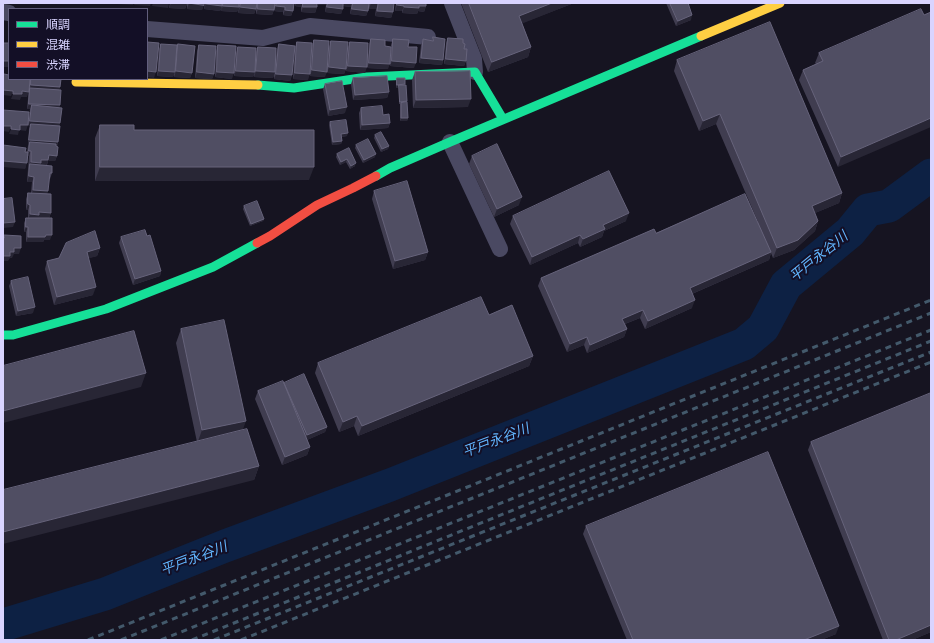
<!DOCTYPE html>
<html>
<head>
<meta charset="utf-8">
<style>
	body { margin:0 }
	#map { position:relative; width:934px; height:643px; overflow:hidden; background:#161421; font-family:"Space Grotesk","Noto Sans JP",sans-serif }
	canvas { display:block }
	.frame { position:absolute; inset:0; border:4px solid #d9d4ff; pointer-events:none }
	.legend { position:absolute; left:8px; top:8px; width:140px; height:72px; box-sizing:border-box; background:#130f26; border:1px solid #625e7d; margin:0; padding:5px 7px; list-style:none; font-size:12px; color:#d9d4ff }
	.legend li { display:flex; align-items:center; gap:8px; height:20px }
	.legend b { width:20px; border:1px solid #625e7d }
</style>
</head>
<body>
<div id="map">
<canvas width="934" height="643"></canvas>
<div class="frame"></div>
<ul class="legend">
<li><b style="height:5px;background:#16e098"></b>順調</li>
<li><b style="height:5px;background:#ffcf43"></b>混雑</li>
<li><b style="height:5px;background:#f24e42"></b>渋滞</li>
</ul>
</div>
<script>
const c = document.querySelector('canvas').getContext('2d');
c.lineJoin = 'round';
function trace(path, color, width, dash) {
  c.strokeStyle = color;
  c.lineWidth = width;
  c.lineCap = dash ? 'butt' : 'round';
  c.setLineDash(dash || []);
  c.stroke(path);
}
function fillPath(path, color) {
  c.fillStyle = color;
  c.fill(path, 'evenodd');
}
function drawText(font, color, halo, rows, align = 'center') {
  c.font = font + ' "Space Grotesk","Noto Sans JP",sans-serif';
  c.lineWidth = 4;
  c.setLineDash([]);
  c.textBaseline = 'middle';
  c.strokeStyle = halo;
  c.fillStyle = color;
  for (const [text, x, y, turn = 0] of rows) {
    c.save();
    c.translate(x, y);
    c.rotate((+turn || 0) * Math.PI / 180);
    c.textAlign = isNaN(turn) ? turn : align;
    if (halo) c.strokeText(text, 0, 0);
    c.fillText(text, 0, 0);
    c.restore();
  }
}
trace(new Path2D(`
	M3,625L105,594L225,546L390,485L744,344L763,328L786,285L850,232L868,210L889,206L931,175`), '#0d2144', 33);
trace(new Path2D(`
	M452,3L474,59L475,72
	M3,12L9,13
	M147,29L263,38L310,26L428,37
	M450,142L500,249`), '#4a4962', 16);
trace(new Path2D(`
	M258,85L294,88L367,77L475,72L503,119
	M376,176L390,168L450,142L701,36
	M3,335H13L106,309L213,267L257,243`), '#16e098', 9);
trace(new Path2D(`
	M701,36L780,3
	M76,82L258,85`), '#ffcf43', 9);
trace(new Path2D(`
	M257,243L270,236L317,205L353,188L376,176`), '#f24e42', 9);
trace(new Path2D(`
	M88,640L931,300
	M121,640L931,313
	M161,640L931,330
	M192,640L931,341
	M214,640L931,352
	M241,640L931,362`), '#43596b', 3, [6, 5]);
fillPath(new Path2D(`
	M170,3H204L202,10L187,9V4L185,9L169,8Z
	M205,3H275L274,10L272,15L256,14V9L254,14L238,13L239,6L237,12L221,11L222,7L220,11L204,9Z
	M275,3H294L293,11L291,16L283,15V12L274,11Z
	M295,3H317V7L315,13L301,12V7L295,6Z
	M318,3H369L368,11L366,16L350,14L351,7L343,6L341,14L325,12L326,5H318Z
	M369,3H394L393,12L391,18L375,16L376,9H369Z
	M396,3H426V6L424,12L418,11L417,14L402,13V11H395Z
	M461,3H574L522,23L531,47L528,57L488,72Z
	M666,3H688L691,20L676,26Z
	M924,15L838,167L799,80L803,70L816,64L815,63L819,53Z
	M433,37L443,60L442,65L419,63L421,45L423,39L432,40Z
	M448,38L463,43L466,61L464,66L444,64L446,43Z
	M371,39L385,46L388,69L367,68L369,44Z
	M393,39L408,47L414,68L390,66L391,45Z
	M314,40L325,77L310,76L312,45Z
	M331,41L346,69L344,74L327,73L329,47Z
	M297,42L308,80L293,79L295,47Z
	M350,42L365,73L346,71L348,47Z
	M161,44L177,48L178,44L192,73L190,78L174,77V74L173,77L157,76L159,49Z
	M279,44L292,75L290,81L274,79V74L273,78L254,77L256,52L258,47L275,64L277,49Z
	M199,45L214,74L212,79L195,78L197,51Z
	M218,45L232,79L215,77L216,51Z
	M238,47L255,72L253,77L234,76L236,53Z
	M677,60L842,193L839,203L815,213L818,221L815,231L794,250L773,258L771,253L769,260L692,294V308L645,329L640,318L625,324L627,329L624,337L587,353L584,345L567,352L538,286L541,278L656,233L758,222L716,124L699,131L674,71Z
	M415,72L468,107L413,108L412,80Z
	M353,78L389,92L387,98L353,100L351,84Z
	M397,78L405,84L408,118L407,121H400V104H399V87L396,88V81Z
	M30,79H61L59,90L60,105L59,107V126L58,142L57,146V156L55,161H48L47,165L52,173L50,179H49L47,194L51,213L49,218L50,240H44L43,242H26V232H24V223L26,218H28V210H26V199L28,193H31L32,182H27L29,156H28L25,169V152H27L28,146L29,129L30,126H28L30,109H27Z
	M325,84L345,113L328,116L323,89Z
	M361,108L383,115L390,123L388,128L360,130L359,113Z
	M330,122L347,136L341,137L342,141L341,144L332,145L329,125Z
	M100,125L134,130L309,180L95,181V138Z
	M375,135L389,146L388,149L381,152L374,138Z
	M356,145L375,157L363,163L355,148Z
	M349,148L355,166L350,169L346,162L340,165L336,157L337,154Z
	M472,156L519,205L494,217L469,164Z
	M374,191L428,252L425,260L393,269L372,199Z
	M244,206L264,219L263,221L250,226L243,209Z
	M513,216L626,221L604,231L602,237L580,247L578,243L530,265L510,224Z
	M121,237L161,271L160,276L133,285L119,243Z
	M100,248L97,256L88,258L93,295L54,305L45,269L47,261Z
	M11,281L33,313L16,316L9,286Z
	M489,315L533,356L529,366L358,436L354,426L339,432L315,373L318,363Z
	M181,329L242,431L259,466L254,480L197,442L176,343Z
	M284,383L327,427L325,432L307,440L310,447L307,455L282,465L255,399L258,391Z
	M931,393V632L912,640H883L808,450L811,442Z
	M586,526L836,634L821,640H627L583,534Z`), '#403d50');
fillPath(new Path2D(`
	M118,3H134L133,5L117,4Z
	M135,3H151L150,6L134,5Z
	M153,3H169L168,8L152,6Z
	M171,3H187L185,9L169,8Z
	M189,3L204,5L202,10L187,9Z
	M296,3H303L301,7L295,6Z
	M319,3H327L326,5H318Z
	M344,3H352L351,7L343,6Z
	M371,3L378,4L376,9H369Z
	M552,3H574L516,26L519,16Z
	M206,4L222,6L220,11L204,9Z
	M397,5L404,6L402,11H395Z
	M223,6L239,7L237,12L221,11Z
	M276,6L285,7L283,12L274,11Z
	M419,6H426L424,12L418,11L417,14L402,13L404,7Z
	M240,7L256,9L254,14L238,13Z
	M303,7H317L315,13L301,12Z
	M327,7L343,9L341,14L325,12Z
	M258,9L274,10L272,15L256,14Z
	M352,9L368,11L366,16L350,14Z
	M285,10L293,11L291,16L283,15Z
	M377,11L393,12L391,18L375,16Z
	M692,15L691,20L676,26L678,21Z
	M531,47L528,57L488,72L492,62Z
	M421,58L443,60L442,65L419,63Z
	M446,59L466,61L464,66L444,64Z
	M3,61H9V67H3Z
	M392,61L416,63L414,68L390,66Z
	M369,63L390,64L388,69L367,68Z
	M348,66L367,67L365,73L346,71Z
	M329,67L346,69L344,74L327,73Z
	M312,70L327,72L325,77L310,76Z
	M147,71L156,72L154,78L147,77Z
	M159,71L175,72L173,77L157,76Z
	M176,71L192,73L190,78L174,77Z
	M236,71L255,72L253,77L234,76Z
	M256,71L275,72L273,78L254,77Z
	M197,72L214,74L212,79L195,78Z
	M217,72L234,73L232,79L215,77Z
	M295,73L310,74L308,80L293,79Z
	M276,74L292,75L290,81L274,79Z
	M405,84L404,87L399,85V87L396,88L397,85Z
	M31,85L60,87L58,93L30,88L29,91Z
	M3,90L13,91L11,96L3,95Z
	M22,91L29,92L27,97H21L20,100L11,99L13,94Z
	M389,92L387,98L353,100L355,95Z
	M471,99L468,107L413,108L416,100Z
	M29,104L60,105L58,111L32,105L30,109H27Z
	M347,107L345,113L328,116L330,110Z
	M720,114L716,124L699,131L703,121Z
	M401,118H408L407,121H400Z
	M931,118V127L838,167L841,157Z
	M30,121L60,123L59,129L31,124L30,126H28Z
	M390,123L388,128L360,130L362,125Z
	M20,125H28L26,131L19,130L18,135L9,134L11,129Z
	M3,126H11L9,132L3,131Z
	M348,133L347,136L340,137L341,134Z
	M29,140L58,142L57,148L30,142L28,146Z
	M342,141L341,144L332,145L333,142Z
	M389,146L388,149L381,152L382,149Z
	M29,151H31L29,156H27Z
	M376,154L375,157L363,163L364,160Z
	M49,155L57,156L55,161H48L46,166L30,164L29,167L31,162L41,160Z
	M347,159L346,162L340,165L341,162Z
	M3,161L27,163L25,169L3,167Z
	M356,163L355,166L350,169L351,166Z
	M100,167H314L309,180L95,181Z
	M29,176L34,177L32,182H27Z
	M33,190L48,191L46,197L31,196Z
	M842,193L839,203L808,216L812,206Z
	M522,197L519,205L494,217L497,209Z
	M28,204L30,205L28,210H26Z
	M39,212L51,213L49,218L28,220L30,214Z
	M629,213L626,221L604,231L602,237L580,247L583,239L603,225Z
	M264,219L263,221L250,226L251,224Z
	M818,221L815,231L794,250L773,258L777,248Z
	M15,222L13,227L3,228V223Z
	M26,227H28L26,232H24Z
	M46,235H52L50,240H44L43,242H26L28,237Z
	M580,235L578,243L530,265L532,257Z
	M14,248H21L19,254H14L12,258H10L8,261H3V256L10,252Z
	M100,248L97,256L84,260L87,252Z
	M428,252L425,260L393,269L395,261Z
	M771,252L769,260L687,296L690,288Z
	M161,271L160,276L133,285L135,279Z
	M96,287L93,295L54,305L57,297Z
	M695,300L692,308L645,329L648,321Z
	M35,307L33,313L16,316L18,311Z
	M643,310L640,318L619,326L622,319Z
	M627,329L624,337L587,353L590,345Z
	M587,337L584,345L567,352L570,344Z
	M533,356L529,366L358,436L362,426Z
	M146,373L141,387L3,423V411Z
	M357,416L354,426L339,432L343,422Z
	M246,421L241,435L197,444L202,430Z
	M327,427L325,432L305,441L307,435Z
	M310,447L307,455L282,465L285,457Z
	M259,466L254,480L3,544V532Z
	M931,625V632L912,640H896Z
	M839,626L836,634L821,640H804Z`), '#282635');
const building = new Path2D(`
	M189,3H204V5Z
	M206,3H222V6L206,4Z
	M223,3H239V7L223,6Z
	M241,3H257L256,9L240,7Z
	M258,3H275L274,10L258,9Z
	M277,3H294L293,11L285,10V7L276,6Z
	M303,3H317V7H303Z
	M328,3H343V9L327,7Z
	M353,3H369L368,11L352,9Z
	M371,3H394L393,12L377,11L378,4Z
	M397,3H426V6H419V8L404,7V6L397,5Z
	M469,3H552L519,16L531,47L492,62Z
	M670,3H688L692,15L678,21Z
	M921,9L924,15L931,12V118L841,157L803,70L823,61L819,53Z
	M770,22L842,193L812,206L818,221L798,240L777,248L720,114L703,121L677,60Z
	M433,37L445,39L443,60L421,58L423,39L433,41Z
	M448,38L463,39V43L465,44L464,49H467L466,61L446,59Z
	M371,39L385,40V46L391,47L390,64L369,63Z
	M393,39L409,40L408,47H417L416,63L392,61Z
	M314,40L329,41L327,72L312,70Z
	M331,41L348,42L346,69L329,67Z
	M147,42L159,43L156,72L147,71Z
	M297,42L312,43L310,74L295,73Z
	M350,42L368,43L367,67L348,66Z
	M3,43H9V61H3Z
	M161,44L177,45L175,72L159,71Z
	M178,44L195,46L192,73L176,71Z
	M279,44L295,46L292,75L276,74Z
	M199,45L216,46L214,74L197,72Z
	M218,45L236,46L234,73L217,72Z
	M238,47L256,48L255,72L236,71Z
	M258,47L276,48L275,72L256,71Z
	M470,71L471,99L416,100L415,72Z
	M4,74L9,75V79H30L29,92L22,91V94H13V91L3,90Z
	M387,76L389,92L355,95L353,78Z
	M397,78H405V84L397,85Z
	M31,79H61L60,87L31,85Z
	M342,81L347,107L330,110L325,84Z
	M399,85H406L407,101L400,102Z
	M30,88L61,90L60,105L29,104Z
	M407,102L408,118H401V103Z
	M32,105L62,108L60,123L30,121Z
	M382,106L383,115L389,114L390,123L362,125L361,108Z
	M3,110L29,112L28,125H20V130L11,129V126H3Z
	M346,120L348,133L341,134L342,141L333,142L330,122Z
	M31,124L60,126L58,142L29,140Z
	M100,125H134V130H314V167H100Z
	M381,132L389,146L382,149L375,135Z
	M368,139L376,154L364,160L356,145Z
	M30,142L56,144V146L58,147L57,156L49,155L48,160H41V163L31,162V151H29Z
	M497,144L522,197L497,209L472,156Z
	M3,145L26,148L25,152H28L27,163L3,161Z
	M349,148L356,163L351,166L347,159L341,162L337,154Z
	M30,164L52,166V173H50L48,191L33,190L34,177L29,176Z
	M609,171L629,213L603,225L605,229L583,239L580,235L532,257L513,216Z
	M407,181L428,252L395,261L374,191Z
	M28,193L51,194V213L39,212V215L30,214V205L28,204Z
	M745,194L771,252L690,288L695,300L648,321L643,310L622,319L627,329L590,345L587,337L570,344L541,278L654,229L656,233Z
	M12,198L15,222L3,223V199Z
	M257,201L264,219L251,224L244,206Z
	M26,218H52V235H46L45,237H28V227H26Z
	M145,230L147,236L150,235L161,271L135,279L121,237Z
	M95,231L100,248L87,252L96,287L57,297L47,261L59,258L66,243Z
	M4,235L21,236V248H14V252H10V256H3V238H4Z
	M28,277L35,307L18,311L11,281Z
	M481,297L489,315L512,305L533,356L362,426L357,416L343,422L318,363Z
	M224,320L246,421L202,430L181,329Z
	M134,331L146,373L3,411V366Z
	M304,374L327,427L307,435L284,383Z
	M283,381L310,447L285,457L258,391Z
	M931,393V625L896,640H889L811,442Z
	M247,429L259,466L3,532V490Z
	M768,452L839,626L804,640H633L586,526Z`);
fillPath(building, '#504e63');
trace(building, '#66637b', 1);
drawText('italic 14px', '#62b6ff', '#130f26', [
	["平戸永谷川",819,257,-39],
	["平戸永谷川",496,441,-21],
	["平戸永谷川",194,559,-21]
]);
</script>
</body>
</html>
